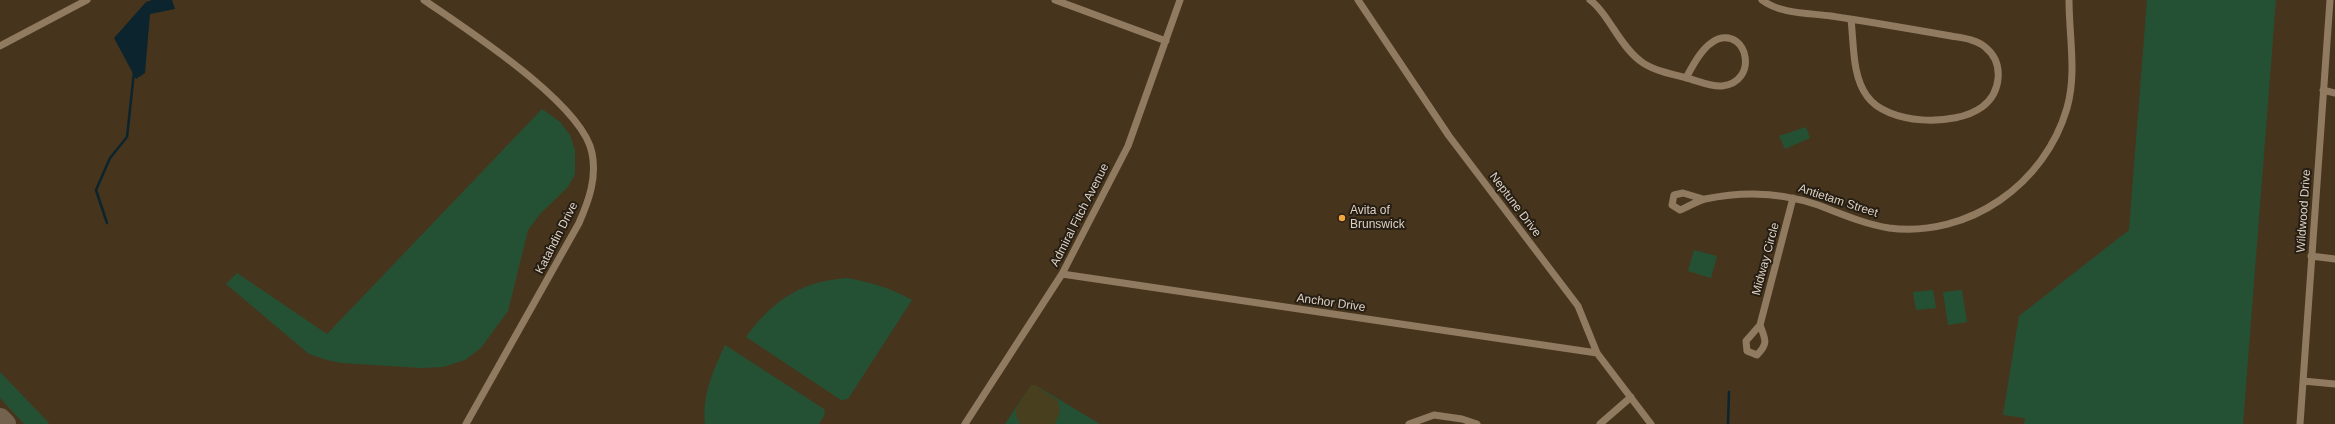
<!DOCTYPE html>
<html>
<head>
<meta charset="utf-8">
<style>
	body { margin:0 }
	canvas { display:block; background:#46341c }
</style>
</head>
<body>
<canvas width="2335" height="424"></canvas>
<script>
const c = document.querySelector('canvas').getContext('2d');
c.lineJoin = 'round';
function fillPath(path, color) {
  c.fillStyle = color;
  c.fill(path, 'evenodd');
}
function trace(path, color, width, dash) {
  c.strokeStyle = color;
  c.lineWidth = width;
  c.lineCap = dash ? 'butt' : 'round';
  c.setLineDash(dash || []);
  c.stroke(path);
}
function drawText(font, color, halo, rows, align = 'center') {
  c.font = font + ' Arial,sans-serif';
  c.lineWidth = 4;
  c.setLineDash([]);
  c.textBaseline = 'middle';
  c.strokeStyle = halo;
  c.fillStyle = color;
  for (const [text, x, y, turn = 0] of rows) {
    c.save();
    c.translate(x, y);
    c.rotate((+turn || 0) * Math.PI / 180);
    c.textAlign = isNaN(turn) ? turn : align;
    if (halo) c.strokeText(text, 0, 0);
    c.fillText(text, 0, 0);
    c.restore();
  }
}
fillPath(new Path2D(`
	M2147,0H2276L2243,424H2024L2025,418L2003,415L2019,316L2129,230Z
	M542,109L560,122L570,135L575,150V174L568,187L540,214L528,230L508,311L481,348L465,360L443,367L421,368L342,363L327,360L309,354L226,284L237,273L327,334Z
	M1806,127L1810,138L1785,149L1779,136Z
	M1694,250L1717,256L1711,278L1688,271Z
	M846,278C871,282 890,288 912,300L848,399L841,400L746,337C773,300 800,282 846,278Z
	M1933,290L1936,308L1916,310L1913,292Z
	M1962,290L1967,322L1948,325L1943,292Z
	M725,345L824,409L825,414L819,424H705C702,395 713,371 725,345Z
	M0,372L48,422L49,424H24L0,398Z
	M1031,385H1035L1100,424H1005Z`), '#245134');
fillPath(new Path2D(`
	M1031,385H1035L1058,401L1060,411L1055,424H1020L1016,416V409Z`), '#483f1f');
fillPath(new Path2D(`
	M152,0H172L175,9L150,14L145,73L136,79L114,38L146,2Z`), '#0b242d');
trace(new Path2D(`
	M107,223L96,190L110,158L127,137L134,72
	M1728,424L1729,392`), '#0b242d', 2.5);
trace(new Path2D(`
	M0,419L5,424`), '#73634e', 22);
trace(new Path2D(`
	M424,0C466,29 583,104 592,153C597,178 589,200 579,223L466,424
	M1055,0L1166,41
	M1358,0L1449,136L1578,306L1597,353L1651,424
	M1590,0C1600,7 1606,18 1613,28C1637,65 1645,68 1687,78C1698,81 1711,87 1722,86C1759,82 1748,29 1718,39C1703,45 1693,65 1686,78
	M1762,0C1780,14 1809,13 1831,16C1871,22 1911,29 1951,36C1962,38 1976,39 1985,47C2005,63 2001,93 1982,107C1955,127 1887,125 1867,96C1852,76 1854,44 1851,20
	M0,46L87,0
	M2323,90L2335,93
	M1703,199L1683,193L1674,195L1672,205L1680,210C1688,207 1697,201 1705,199C1743,191 1781,192 1818,205C1842,214 1864,224 1889,228C1969,238 2045,184 2067,108C2077,73 2069,36 2069,0
	M2311,256L2335,259
	M1062,274L1597,353
	M1760,325C1765,339 1769,343 1757,355L1747,351L1746,341L1760,325L1793,198
	M2303,381L2335,384
	M965,424L1062,274L1128,146L1180,0
	M1409,424L1434,415L1462,419L1477,424
	M1600,424L1631,397
	M2300,424L2330,0`), '#907b61', 7);
for (const [x, y, r, color] of [
	[1342,218,4,"#efa73e"]
]) {
  const dot = new Path2D();
  dot.arc(x, y, r, 0, 2 * Math.PI);
  c.fillStyle = color;
  c.fill(dot);
  trace(dot, '#261e13', 1.5);
}
drawText('12px', '#ddd1c4', '#261e13', [
	["Antietam Street",1838,201,18],
	["Neptune Drive",1515,205,53],
	["Wildwood Drive",2304,211,-86],
	["Admiral Fitch Avenue",1080,215,-63],
	["Katahdin Drive",557,238,-63],
	["Midway Circle",1766,259,-75],
	["Anchor Drive",1331,303,8]
]);
drawText('12px', '#ddd1c4', '#261e13', [
	["Avita of",1350,211],
	["Brunswick",1350,225]
], 'left');
</script>
</body>
</html>
